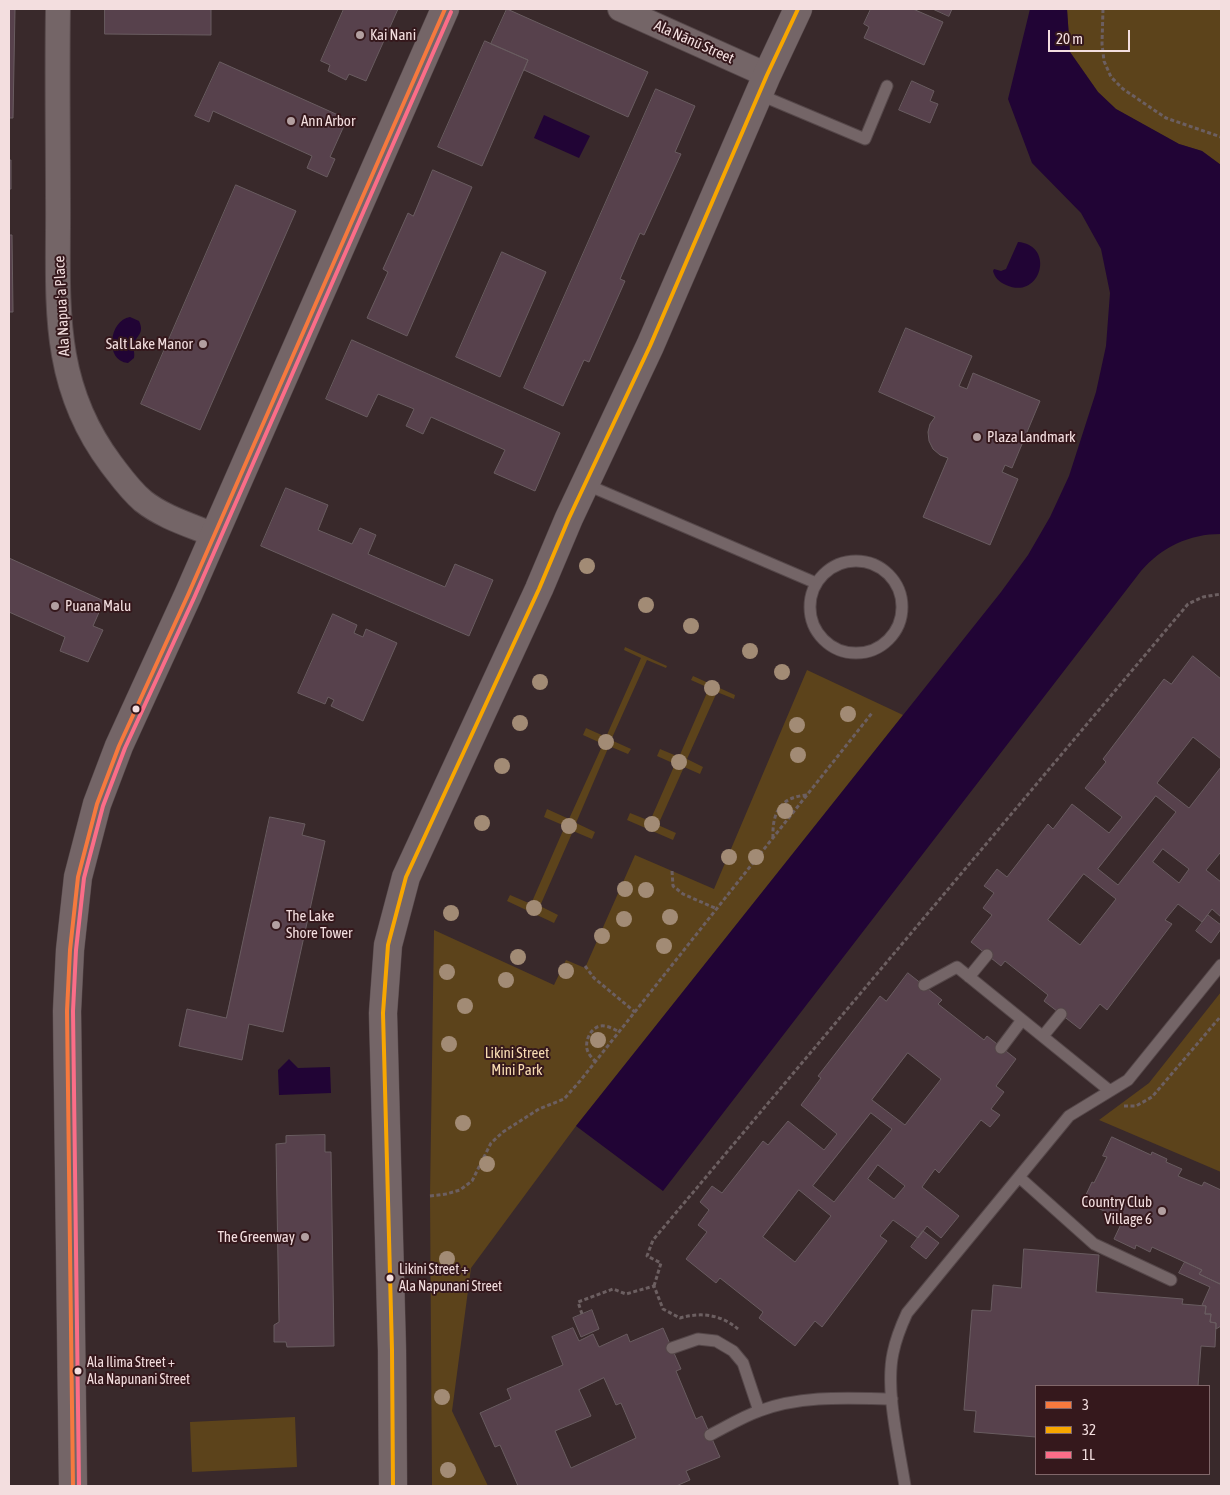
<!DOCTYPE html>
<html>
<head>
<meta charset="utf-8">
<style>
	body { margin:0 }
	#map { position:relative; width:1230px; height:1495px; overflow:hidden; background:#39292b; font-family:"Asap Condensed",sans-serif }
	canvas { display:block }
	.frame { position:absolute; inset:0; border:10px solid #f3dedf; pointer-events:none }
	.legend { position:absolute; left:1035px; top:1385px; width:175px; height:90px; box-sizing:border-box; background:#35181c; border:1px solid #81676a; margin:0; padding:6px 9px; list-style:none; font-size:15px; color:#f3dedf }
	.legend li { display:flex; align-items:center; gap:10px; height:25px }
	.legend b { width:25px; border:1px solid #81676a }
	.scale { position:absolute; left:1048px; top:30px; width:82px; height:22px; box-sizing:border-box; border:2px solid #f3dedf; border-top:0; padding-left:6px; font-size:15px; line-height:18px; white-space:nowrap; color:#f3dedf; -webkit-text-stroke:4px #35181c; paint-order:stroke }
</style>
</head>
<body>
<div id="map">
<canvas width="1230" height="1495"></canvas>
<div class="frame"></div>
<ul class="legend">
<li><b style="height:6px;background:#f6793e"></b>3</li>
<li><b style="height:6px;background:#f7a600"></b>32</li>
<li><b style="height:6px;background:#fb6d88"></b>1L</li>
</ul>
<div class="scale">20 m</div>
</div>
<script>
const c = document.querySelector('canvas').getContext('2d');
c.lineJoin = 'round';
function fillPath(path, color) {
  c.fillStyle = color;
  c.fill(path, 'evenodd');
}
function trace(path, color, width, dash) {
  c.strokeStyle = color;
  c.lineWidth = width;
  c.lineCap = dash ? 'butt' : 'round';
  c.setLineDash(dash || []);
  c.stroke(path);
}
function drawText(font, color, halo, rows, align = 'center') {
  c.font = font + ' "Asap Condensed",sans-serif';
  c.lineWidth = 4;
  c.setLineDash([]);
  c.textBaseline = 'middle';
  c.strokeStyle = halo;
  c.fillStyle = color;
  for (const [text, x, y, turn = 0] of rows) {
    c.save();
    c.translate(x, y);
    c.rotate((+turn || 0) * Math.PI / 180);
    c.textAlign = isNaN(turn) ? turn : align;
    if (halo) c.strokeText(text, 0, 0);
    c.fillText(text, 0, 0);
    c.restore();
  }
}
fillPath(new Path2D(`
	M1067,9H1221V165L1202,151L1179,144L1116,109L1098,92L1070,52Z
	M625,647L667,666L666,668L647,660L611,740L631,749L628,754L609,746L576,823L595,832L592,839L573,831L540,906L558,915L554,923L507,901L510,895L531,904L565,826L544,817L547,809L569,819L603,744L583,735L586,728L606,737L641,658L624,650Z
	M807,670L903,715L576,1126L471,1268L452,1411L488,1486H432L430,1196L434,930L554,985L566,960L585,968L635,855L714,889Z
	M693,676L735,695L734,699L717,692L687,759L703,767L700,774L684,767L658,825L676,833L673,840L627,820L630,813L650,821L675,764L657,756L660,749L679,757L709,688L691,680Z
	M1221,992V1172L1099,1120L1149,1083Z
	M295,1417L297,1467L192,1472L190,1422Z`), '#5c431b');
fillPath(new Path2D(`
	M1030,9H1067L1070,52L1098,92L1116,109L1179,144L1202,151L1221,165V534C1189,534 1162,547 1141,571L663,1191L576,1126L1001,592L1028,555L1050,517L1069,476L1096,392L1106,346L1110,293L1101,249L1081,213L1032,163L1008,99Z
	M544,115L590,136L579,158L534,138Z
	M1018,242C1056,245 1041,301 1006,285C999,282 995,278 993,271L994,269L1001,271L1006,269Z
	M130,317L139,321C145,334 136,335 134,345C133,349 135,354 134,358L128,363C104,361 109,320 130,317Z
	M289,1059L298,1068L330,1067L331,1093L279,1095L278,1070Z`), '#210435');
const building = new Path2D(`
	M9,9H15L13,118H9Z
	M105,9H211V35L105,34Z
	M344,9H398L366,81L349,74L346,80L328,71L330,65L321,61Z
	M507,9L648,72L628,117L524,70L528,60L491,44Z
	M871,9H913L943,22L924,65L864,38L869,27L864,24Z
	M933,9H952L949,16Z
	M485,41L528,60L482,166L438,147Z
	M220,62L347,119L330,157L335,159L327,177L307,168L312,156L213,111L209,122L195,116Z
	M912,81L934,91L930,101L938,104L930,123L899,110Z
	M656,89L695,106L675,152L681,154L644,235L640,233L620,279L625,281L589,362L584,360L563,406L524,388Z
	M9,160H11V189H9V216Z
	M433,170L472,187L407,336L367,318L388,272L383,269L408,213L413,216Z
	M236,185L296,211L200,430L141,404Z
	M9,235H12L13,312H9Z
	M502,252L546,272L500,377L456,357Z
	M906,328L972,356L959,386L967,389L973,373L1040,401L1012,468L1005,465L1002,472L1018,479L990,545L923,517L948,458L940,455L933,449L929,441L928,432L930,424L935,417L879,392Z
	M352,340L560,433L535,491L494,473L505,450L431,417L423,434L406,426L414,409L378,394L367,417L326,399Z
	M286,488L328,505L318,530L352,544L360,528L376,535L368,554L445,587L455,564L493,580L469,636L261,546Z
	M9,558L104,601L93,626L103,630L88,662L60,651L65,637L9,612Z
	M333,614L357,625L354,633L363,637L366,629L397,643L363,721L331,706L334,700L328,697L325,704L298,693Z
	M1193,656L1221,679V759L1193,737L1157,783L1189,808L1221,767V853H1220L1206,870L1221,882V917L1212,909L1202,922L1178,904L1165,920L1172,924L1107,1010L1100,1004L1080,1029L1044,1001L1048,995L1005,961L1001,966L971,942L992,915L983,908L994,893L984,886L997,869L1007,877L1048,824L1053,829L1072,804L1109,833L1122,817L1085,788L1106,762L1103,759L1164,679L1171,684ZM1156,796L1176,812L1118,885L1098,869ZM1163,849L1189,869L1179,883L1153,862ZM1084,874L1116,899L1080,945L1048,920Z
	M270,817L305,824L302,835L325,841L283,1032L249,1024L242,1060L179,1046L187,1009L226,1018Z
	M1208,915L1221,925V929L1211,943L1196,931Z
	M908,973L942,1000L938,1004L984,1040L987,1036L1016,1059L996,1086L1004,1092L991,1109L1000,1115L990,1127L981,1120L939,1173L935,1169L922,1187L959,1216L941,1238L927,1226L918,1238L893,1220L880,1236L887,1241L822,1327L815,1321L795,1346L759,1318L763,1312L720,1278L716,1283L686,1259L707,1232L698,1225L709,1210L700,1202L712,1186L722,1193L763,1141L768,1145L788,1121L824,1150L837,1134L801,1105L821,1078L818,1076L880,996L886,1001ZM908,1053L941,1079L905,1125L872,1100ZM871,1113L892,1129L834,1202L813,1186ZM878,1165L905,1186L894,1199L868,1179ZM799,1190L831,1216L795,1262L763,1237Z
	M325,1135V1152H331L334,1346L287,1347L286,1342H274V1325L279,1322L276,1144L286,1143V1136Z
	M1112,1137L1151,1155L1152,1152L1167,1159L1166,1162L1182,1169L1178,1176L1202,1186L1204,1182L1221,1190V1280L1220,1284L1199,1274L1202,1270L1152,1247L1150,1252L1136,1245L1135,1249L1114,1239L1123,1220L1083,1201L1092,1182L1094,1183L1107,1157L1103,1156Z
	M923,1231L939,1243L926,1259L911,1247Z
	M1024,1249L1099,1255L1096,1292L1183,1299L1182,1304L1206,1306L1205,1314H1211L1210,1322L1216,1323L1215,1347L1201,1346L1198,1386H1036V1437L974,1432L976,1411L964,1410L972,1310L991,1311L993,1285L1021,1288Z
	M1185,1262L1202,1270L1199,1274L1220,1284L1221,1280V1326L1216,1329V1323L1210,1322L1211,1314H1205L1206,1306L1202,1305L1210,1287L1179,1273Z
	M592,1310L599,1329L581,1337L573,1318Z
	M573,1328L579,1341L593,1334L599,1347L627,1334L630,1342L663,1328L681,1369L676,1371L696,1419L702,1416L720,1457L686,1471L690,1480L676,1486H518L500,1445L495,1447L480,1413L511,1399L507,1389L563,1365L552,1337ZM604,1378L616,1405L621,1403L636,1438L571,1468L555,1431L591,1416L579,1390Z`);
fillPath(building, '#57414c');
trace(building, '#695c60', 1);
const service = new Path2D(`
	M758,94L865,139L887,86
	M585,484L816,583
	M810 607a46 46 0 1 1 92 0a46 46 0 1 1-92 0Z
	M969,977L987,955
	M924,985L957,967L1110,1091
	M1043,1036L1061,1014
	M1001,1048L1022,1020
	M1019,1177L1094,1244L1171,1280
	M672,1348L698,1339L716,1341L733,1351L743,1363L759,1411
	M710,1435C726,1427 742,1417 759,1411C801,1395 848,1398 892,1399
	M905,1486C899,1447 885,1390 893,1353C896,1338 901,1326 907,1313L1069,1116L1128,1080L1221,965`);
const minor = new Path2D(`
	M58,9C57,72 58,135 58,198C59,296 48,380 111,464C121,477 130,490 143,501C163,517 190,525 214,535
	M620,9L767,75`);
const tertiary = new Path2D(`
	M73,1486L67,1011L70,950L78,877L97,804L119,746L188,595L445,9
	M393,1486L392,1350L383,1013L388,945L406,877L539,589L569,518L650,346L767,75L798,9`);
trace(service, '#554749', 13);
trace(minor, '#554749', 26);
trace(tertiary, '#554749', 29);
trace(new Path2D(`
	M1103,9L1102,44L1104,61L1111,77L1123,89L1166,118L1221,137
	M773,838C772,813 780,797 807,795
	M672,871L673,886L683,894L717,909
	M585,966L594,978L635,1012
	M596,1062C592,1058 588,1054 587,1049C585,1040 591,1028 600,1026C607,1025 614,1029 619,1032
	M1124,1106H1136L1152,1097L1221,1016
	M430,1196L446,1194L460,1190L472,1181L491,1143L503,1132L539,1109L564,1099L580,1081L872,713
	M654,1286L661,1263L647,1256L653,1240L1188,604L1203,597L1221,594
	M582,1314L578,1302L613,1289L626,1294L654,1286L663,1309L680,1318C701,1312 720,1314 738,1329`), '#6c5f61', 3, [4, 2.5]);
trace(service, '#746567', 11);
trace(minor, '#746567', 24);
trace(tertiary, '#746567', 28);
trace(new Path2D(`
	M73,1486L67,1011L70,950L78,877L97,804L119,746L188,595L445,9`), '#f6793e', 4);
trace(new Path2D(`
	M393,1486L392,1350L383,1013L388,945L406,877L539,589L569,518L650,346L767,75L798,9`), '#f7a600', 4);
trace(new Path2D(`
	M79,1486L73,1011L76,950L84,878L103,806L125,748L194,598L451,12`), '#fb6d88', 4);
c.fillStyle = '#a28b75';
for (const [x, y] of [
	[587,566],
	[646,605],
	[691,626],
	[750,651],
	[782,672],
	[540,682],
	[712,688],
	[848,714],
	[520,723],
	[797,725],
	[606,742],
	[798,755],
	[679,762],
	[502,766],
	[785,811],
	[482,823],
	[652,824],
	[569,826],
	[729,857],
	[756,857],
	[625,889],
	[646,890],
	[534,908],
	[451,913],
	[670,917],
	[624,919],
	[602,936],
	[664,946],
	[518,957],
	[566,971],
	[447,972],
	[506,980],
	[465,1006],
	[598,1040],
	[449,1044],
	[463,1123],
	[487,1164],
	[447,1259],
	[442,1397],
	[448,1470]
]) {
  c.beginPath();
  c.arc(x, y, 8, 0, 2 * Math.PI);
  c.fill();
}
for (const [x, y, r, color] of [
	[360,35,5,"#b29fa0"],
	[291,121,5,"#b29fa0"],
	[203,344,5,"#b29fa0"],
	[977,437,5,"#b29fa0"],
	[55,606,5,"#b29fa0"],
	[136,709,4.5,"#f3dedf"],
	[276,925,5,"#b29fa0"],
	[1162,1211,5,"#b29fa0"],
	[305,1237,5,"#b29fa0"],
	[390,1278,4.5,"#f3dedf"],
	[78,1371,4.5,"#f3dedf"]
]) {
  const dot = new Path2D();
  dot.arc(x, y, r, 0, 2 * Math.PI);
  c.fillStyle = color;
  c.fill(dot);
  trace(dot, '#35181c', 2);
}
drawText('14px', '#f3dedf', '#35181c', [
	["Likini Street +",399,1270],
	["Ala Napunani Street",399,1287],
	["Ala Ilima Street +",87,1363],
	["Ala Napunani Street",87,1380]
], 'left');
drawText('15px', '#f3dedf', '#35181c', [
	["Kai Nani",370,35],
	["Ann Arbor",301,121],
	["Salt Lake Manor",193,344,"right"],
	["Plaza Landmark",987,437],
	["Puana Malu",65,606],
	["The Lake",286,916],
	["Shore Tower",286,933],
	["Country Club",1152,1202,"right"],
	["Village 6",1152,1219,"right"],
	["The Greenway",295,1237,"right"]
], 'left');
drawText('15px', '#f3dedf', '#35181c', [
	["Ala Nānū Street",694,42,24],
	["Ala Napuaʻa Place",62,306,-93]
]);
drawText('15px', '#f8dcb2', '#35181c', [
	["Likini Street",517,1053],
	["Mini Park",517,1070]
]);
</script>
</body>
</html>
